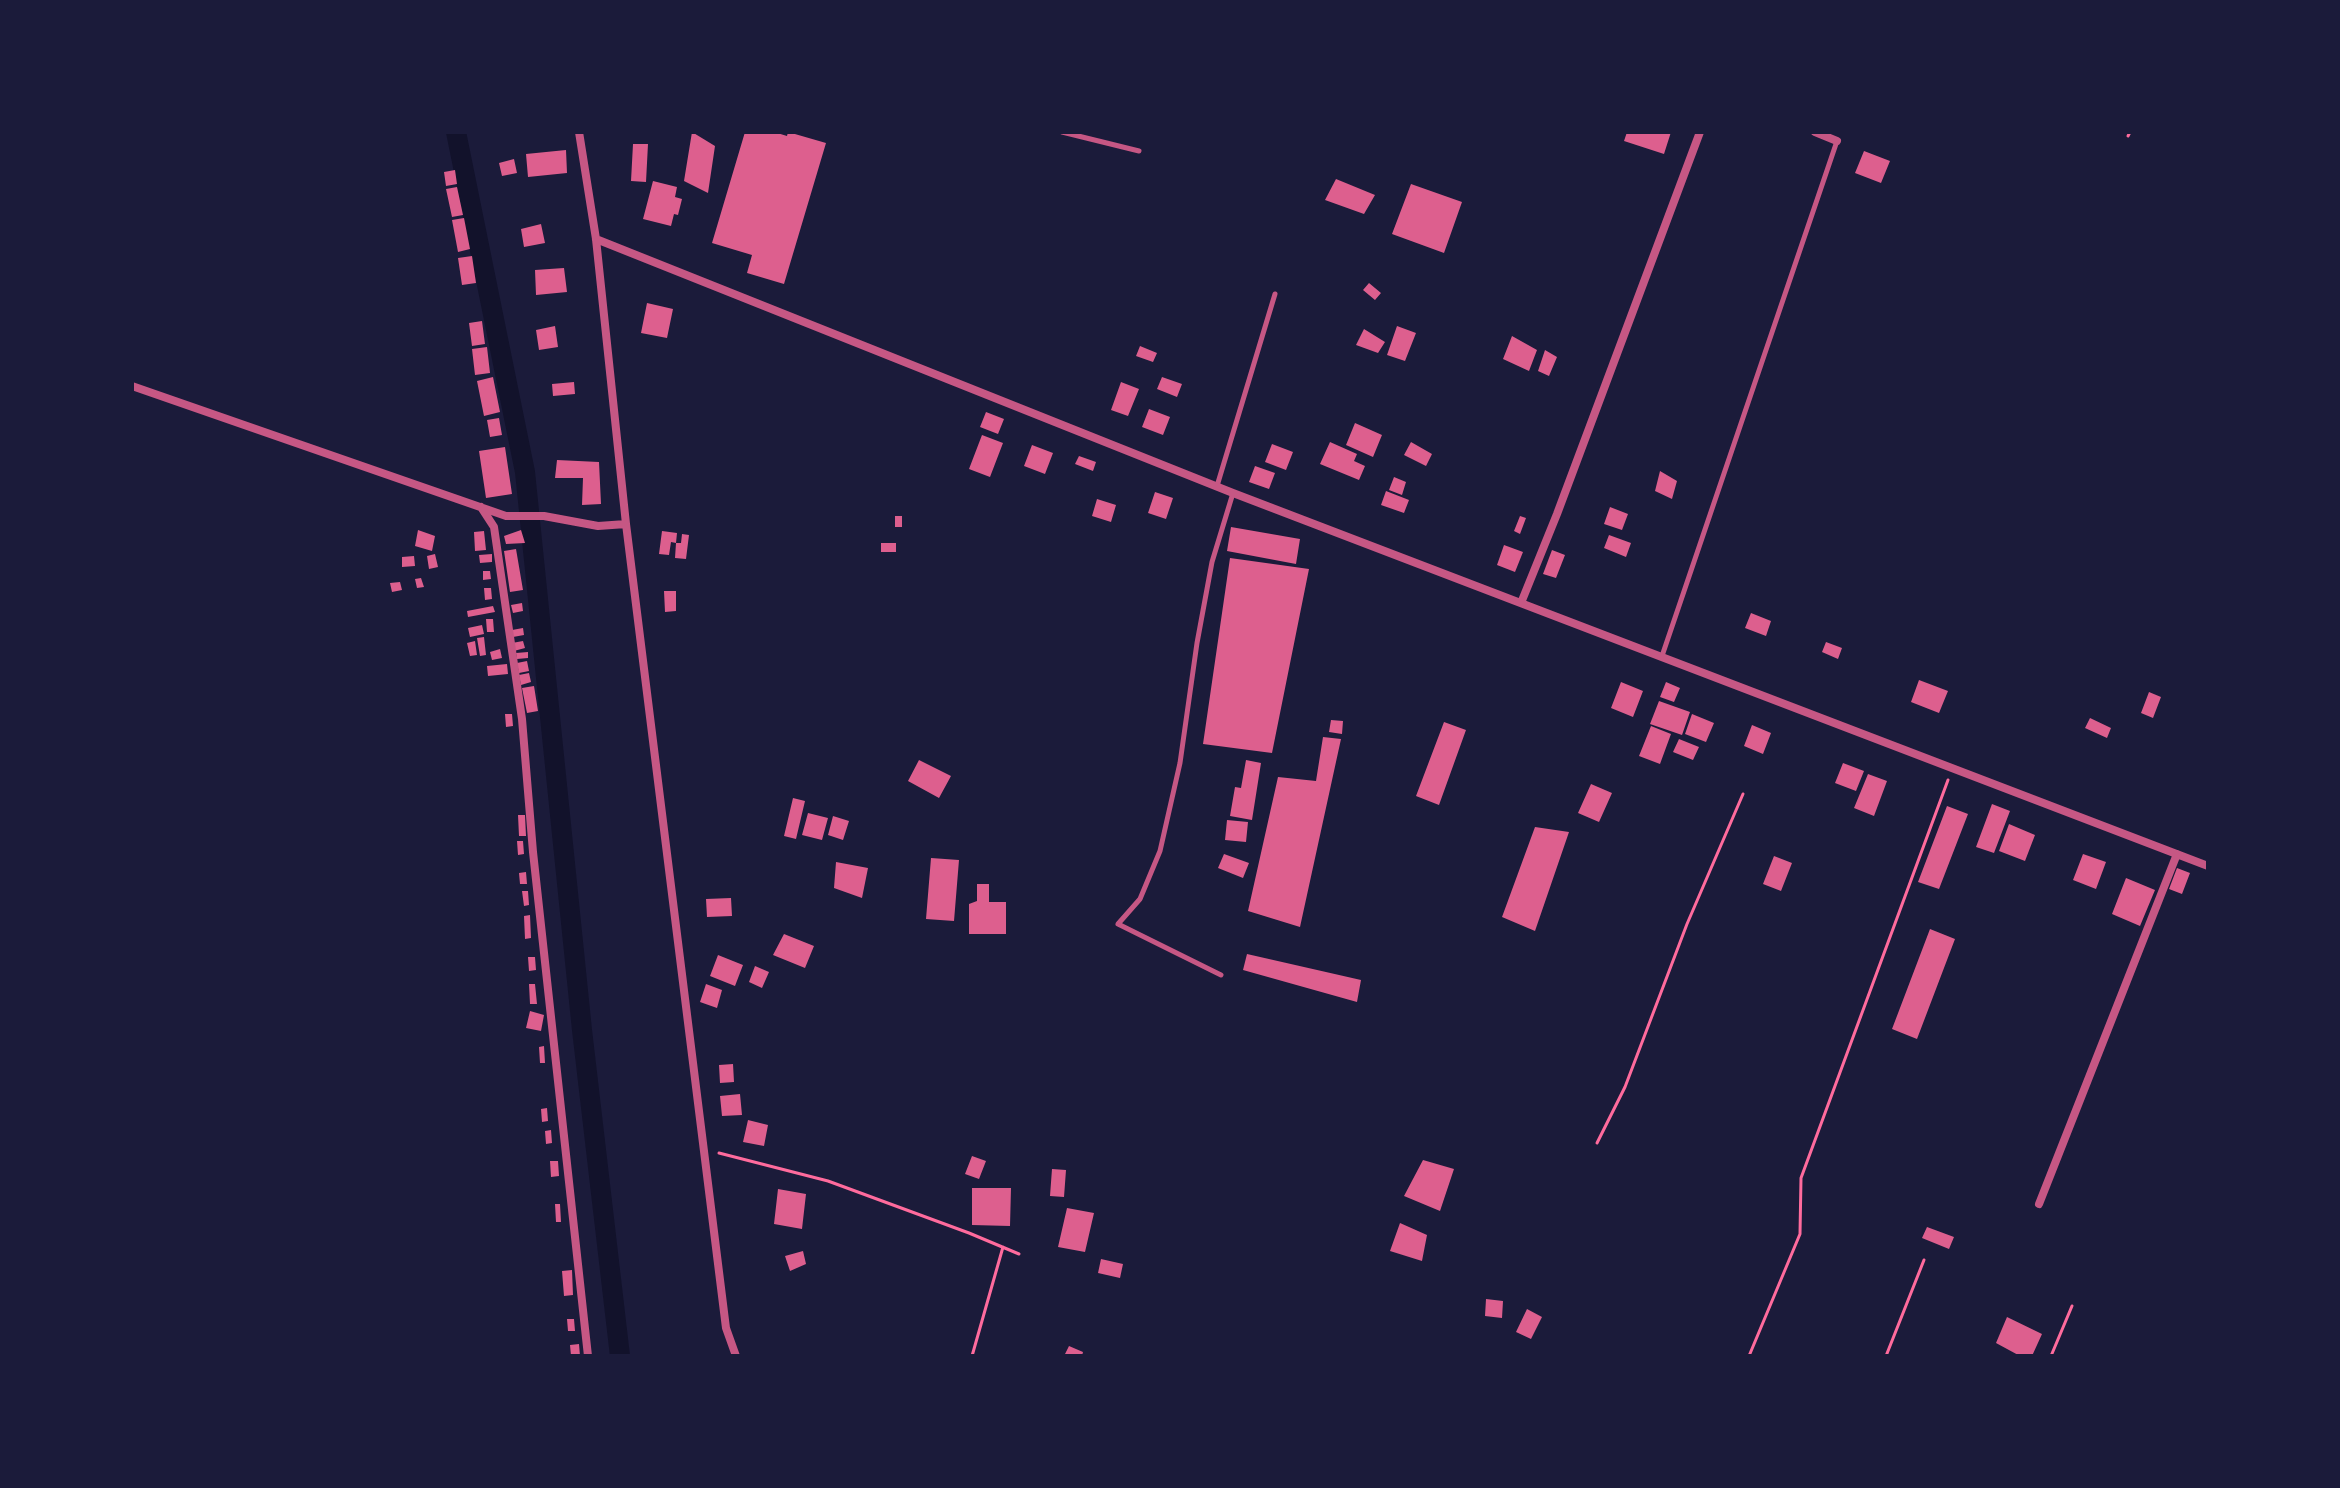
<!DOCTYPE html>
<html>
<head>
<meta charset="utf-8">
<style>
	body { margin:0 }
	#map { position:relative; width:2340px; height:1488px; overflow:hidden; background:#1b1b3a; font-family:"Open Sans",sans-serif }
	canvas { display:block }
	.frame { position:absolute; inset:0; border:134px solid #1b1b3a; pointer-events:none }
</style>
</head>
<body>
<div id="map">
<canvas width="2340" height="1488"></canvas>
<div class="frame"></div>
</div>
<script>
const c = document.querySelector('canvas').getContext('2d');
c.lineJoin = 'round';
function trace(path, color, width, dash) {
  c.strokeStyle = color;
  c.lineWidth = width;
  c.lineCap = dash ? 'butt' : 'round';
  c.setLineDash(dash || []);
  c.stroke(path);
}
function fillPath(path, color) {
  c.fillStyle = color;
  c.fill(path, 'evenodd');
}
trace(new Path2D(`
	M456,132L525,472L582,1030L620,1356`), '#12122b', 20);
fillPath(new Path2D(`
	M692,132L715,146L708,193L684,181Z
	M745,132H774L787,136L788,132L826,143L784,284L747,273L752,255L712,243Z
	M1627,132H1671L1664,154L1624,141Z
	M633,144H648L646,182L631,181Z
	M566,150L567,173L528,177L526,154Z
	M1864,151L1890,161L1881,183L1855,173Z
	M514,159L517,173L502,176L499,163Z
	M455,170L457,184L446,186L444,172Z
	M1336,179L1375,195L1364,214L1325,200Z
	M653,181L677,187L675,197L682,199L678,215L674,214L671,226L643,219Z
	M1411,184L1462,202L1444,253L1392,234Z
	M457,187L463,215L452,217L446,189Z
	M464,218L470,249L458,252L452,220Z
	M541,224L545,243L524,247L521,229Z
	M472,256L476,283L462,285L458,258Z
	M564,268L567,292L536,295L535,270Z
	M1369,283L1381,293L1375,300L1363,290Z
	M647,303L673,309L667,338L641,333Z
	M482,321L485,344L472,346L469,323Z
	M555,326L558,347L539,350L536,330Z
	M1397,326L1416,333L1405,361L1387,355Z
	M1364,329L1385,342L1378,353L1356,345Z
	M1512,336L1537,350L1529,371L1503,359Z
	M1140,346L1157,353L1153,362L1136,356Z
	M487,347L490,373L475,375L472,349Z
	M1545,350L1557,357L1549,376L1538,371Z
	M493,377L500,412L484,416L477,381Z
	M1162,377L1182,384L1177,397L1157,389Z
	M574,382L575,394L553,396L552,384Z
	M1121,382L1139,389L1128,416L1111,410Z
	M1149,409L1170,417L1163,435L1142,427Z
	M986,412L1004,419L998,434L980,427Z
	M499,418L502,435L490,437L487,420Z
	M1355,423L1382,435L1373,457L1346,445Z
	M982,435L1003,443L990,477L969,469Z
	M1330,442L1357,454L1354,461L1365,466L1359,480L1320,464Z
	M1411,442L1432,454L1426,466L1404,455Z
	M1272,444L1293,452L1286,470L1265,462Z
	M1032,445L1053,453L1045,474L1024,466Z
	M505,447L512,494L486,498L479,451Z
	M1079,456L1096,462L1093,471L1075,464Z
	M557,460L599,462L601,504L582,505L583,478H555Z
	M1255,466L1275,473L1269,489L1249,482Z
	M1660,471L1677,481L1672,499L1655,491Z
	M1394,477L1406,482L1402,495L1389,490Z
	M1386,491L1409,500L1404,513L1381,505Z
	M1155,492L1173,498L1166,519L1148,513Z
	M1097,499L1116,505L1111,522L1092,516Z
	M1610,507L1628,514L1622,530L1604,524Z
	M895,516H902V527H895Z
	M1520,516L1526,518L1520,534L1514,531Z
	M1231,527L1300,539L1296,564L1227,551Z
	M418,530L435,536L432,551L415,546Z
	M521,530L525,543L506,544L504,536Z
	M484,531L486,550L475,551L474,532Z
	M662,531L677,533L676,543L671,542L669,555L659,554Z
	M682,534L689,535L686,559L675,558L676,543H681Z
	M1609,535L1631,543L1626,557L1604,548Z
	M881,543H896V552H881Z
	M1504,545L1523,552L1515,572L1497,565Z
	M516,549L523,590L510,592L504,551Z
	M1552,550L1565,555L1556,578L1543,574Z
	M435,554L438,567L429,569L427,556Z
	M492,554V562L480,563L479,555Z
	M414,556L415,566L402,567V557Z
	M1230,558L1309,569L1272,753L1203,744Z
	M483,571H490L491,579L483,580Z
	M421,578L424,587L417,588L415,579Z
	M400,582L402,590L392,592L390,583Z
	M484,588H491L492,599L485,600Z
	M664,591H676V611L665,612Z
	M522,603L523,611L513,613L511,605Z
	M493,606L495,612L468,617L467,611Z
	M1751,613L1771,621L1766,636L1745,628Z
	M486,619H493L494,632H487Z
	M482,625L484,634L470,637L468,628Z
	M523,628L524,635L513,637L512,630Z
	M484,637L486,655L480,656L477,638Z
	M475,641L477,655L470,656L467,643Z
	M523,641L525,648L514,651L512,643Z
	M1826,642L1842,648L1838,659L1822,652Z
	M500,649L502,658L492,660L490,652Z
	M528,652V658L517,659L516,653Z
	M527,661L529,671L519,673L517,663Z
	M507,664L508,674L488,676L487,666Z
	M529,673L531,682L521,685L519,675Z
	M1919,680L1948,691L1939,713L1911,702Z
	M1621,682L1643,691L1633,717L1611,708Z
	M1666,682L1680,688L1674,702L1660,697Z
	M534,686L538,711L527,713L522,688Z
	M2149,692L2161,697L2153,718L2141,713Z
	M1659,701L1690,712L1682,735L1650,724Z
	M505,714H512L513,726L506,727Z
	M1692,714L1714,723L1706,742L1685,734Z
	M2090,718L2111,728L2107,738L2085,728Z
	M1331,720L1343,721L1342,734L1329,732Z
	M1444,722L1466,730L1439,805L1416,796Z
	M1752,725L1771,733L1763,754L1744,746Z
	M1651,726L1671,734L1660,764L1639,756Z
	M1323,737L1341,739L1300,927L1248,911L1278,777L1316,781Z
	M1679,739L1699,747L1693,760L1673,752Z
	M919,760L951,776L939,798L908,781Z
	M1246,760L1261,763L1252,820L1230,816L1235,787L1241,788Z
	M1843,763L1864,771L1856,791L1835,783Z
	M1868,774L1887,781L1874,816L1854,808Z
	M1591,784L1612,793L1599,822L1578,813Z
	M793,798L805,801L796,839L784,836Z
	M1992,804L2010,811L1994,853L1976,847Z
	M1947,806L1968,814L1939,889L1918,882Z
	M808,813L828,818L822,840L802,835Z
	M518,815H525L526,836H519Z
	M833,816L849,821L843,840L828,835Z
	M1227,820L1248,822L1246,842L1225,840Z
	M2009,824L2035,835L2025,861L1999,851Z
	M1535,827L1569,832L1535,931L1502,917Z
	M517,841H523L524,854L518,855Z
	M1224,854L1249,863L1243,878L1218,868Z
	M2083,854L2106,862L2096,889L2073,880Z
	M1774,856L1792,863L1781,891L1763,884Z
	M931,858L959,860L954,921L926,919Z
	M836,862L868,868L862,898L834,888Z
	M2177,868L2190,873L2182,894L2169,889Z
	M526,872L527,884H520L519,873Z
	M2126,878L2155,890L2140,926L2112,914Z
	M977,884H989V902H1006V934H969V904L977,901Z
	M522,891H528L529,905L524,906Z
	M731,898L732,916L707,917L706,899Z
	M530,915L531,938L525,939L524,916Z
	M1930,929L1955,939L1917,1039L1892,1029Z
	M784,934L814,946L805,968L773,955Z
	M1247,954L1361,980L1357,1002L1243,970Z
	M718,955L743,965L735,986L710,976Z
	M528,957H535L536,970L529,971Z
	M755,966L769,972L762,988L749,982Z
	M529,984H535L537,1004H530Z
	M706,984L722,990L717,1008L700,1002Z
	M530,1011L544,1015L541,1031L526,1028Z
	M544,1046L545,1063H540L539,1047Z
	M733,1064L734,1082L720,1083L719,1065Z
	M740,1094L742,1115L722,1116L720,1096Z
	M547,1108L548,1121L542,1122L541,1109Z
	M748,1120L768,1125L764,1146L743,1142Z
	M551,1130L552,1143L546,1144L545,1131Z
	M972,1156L986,1161L979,1179L965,1174Z
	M1423,1160L1454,1169L1440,1211L1404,1196Z
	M550,1161H558L559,1176L551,1177Z
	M1052,1169L1066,1170L1064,1197L1050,1196Z
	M972,1188H1011L1010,1226L972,1225Z
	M778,1189L806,1194L802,1229L774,1224Z
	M555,1204H560L561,1222H556Z
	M1067,1208L1094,1213L1085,1252L1058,1247Z
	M1400,1223L1427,1235L1422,1261L1390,1251Z
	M1927,1227L1954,1237L1949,1249L1922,1238Z
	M803,1251L806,1264L790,1271L785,1256Z
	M1101,1259L1123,1264L1120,1278L1098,1273Z
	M572,1270L573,1295L564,1296L562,1271Z
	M1486,1299L1503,1301L1502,1318L1485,1316Z
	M1527,1309L1542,1317L1531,1339L1516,1332Z
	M2007,1317L2042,1334L2032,1356H2020L1996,1343Z
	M567,1319H574L575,1331H568Z
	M579,1344L580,1356H571L570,1345Z
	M1069,1346L1083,1352L1082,1356H1064Z`), '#dd5f8e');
trace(new Path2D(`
	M2128,136L2130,132
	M1597,1143L1625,1087L1687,924L1743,794
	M719,1153L828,1181L969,1233L1019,1254
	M972,1356L1003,1247
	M1749,1356L1800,1234L1801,1178L1948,780
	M1886,1356L1924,1260
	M2051,1356L2072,1306`), '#ff6b9d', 3);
trace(new Path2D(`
	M1062,132L1139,151
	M1217,486L1275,294
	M1662,656L1837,141
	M1221,975L1118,924L1140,899L1160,851L1180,763L1197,643L1212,562L1233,493`), '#c65784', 5);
trace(new Path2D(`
	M579,132L596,239L626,524L726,1328L736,1356
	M1815,132L1837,141
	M596,239L1233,493L2208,866
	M132,386L506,516H544L598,526L626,524
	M481,507L494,527L522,719L533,852L588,1356
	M1521,603L1557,514L1700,132
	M2039,1204L2177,854`), '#c65784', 8);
</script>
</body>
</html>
